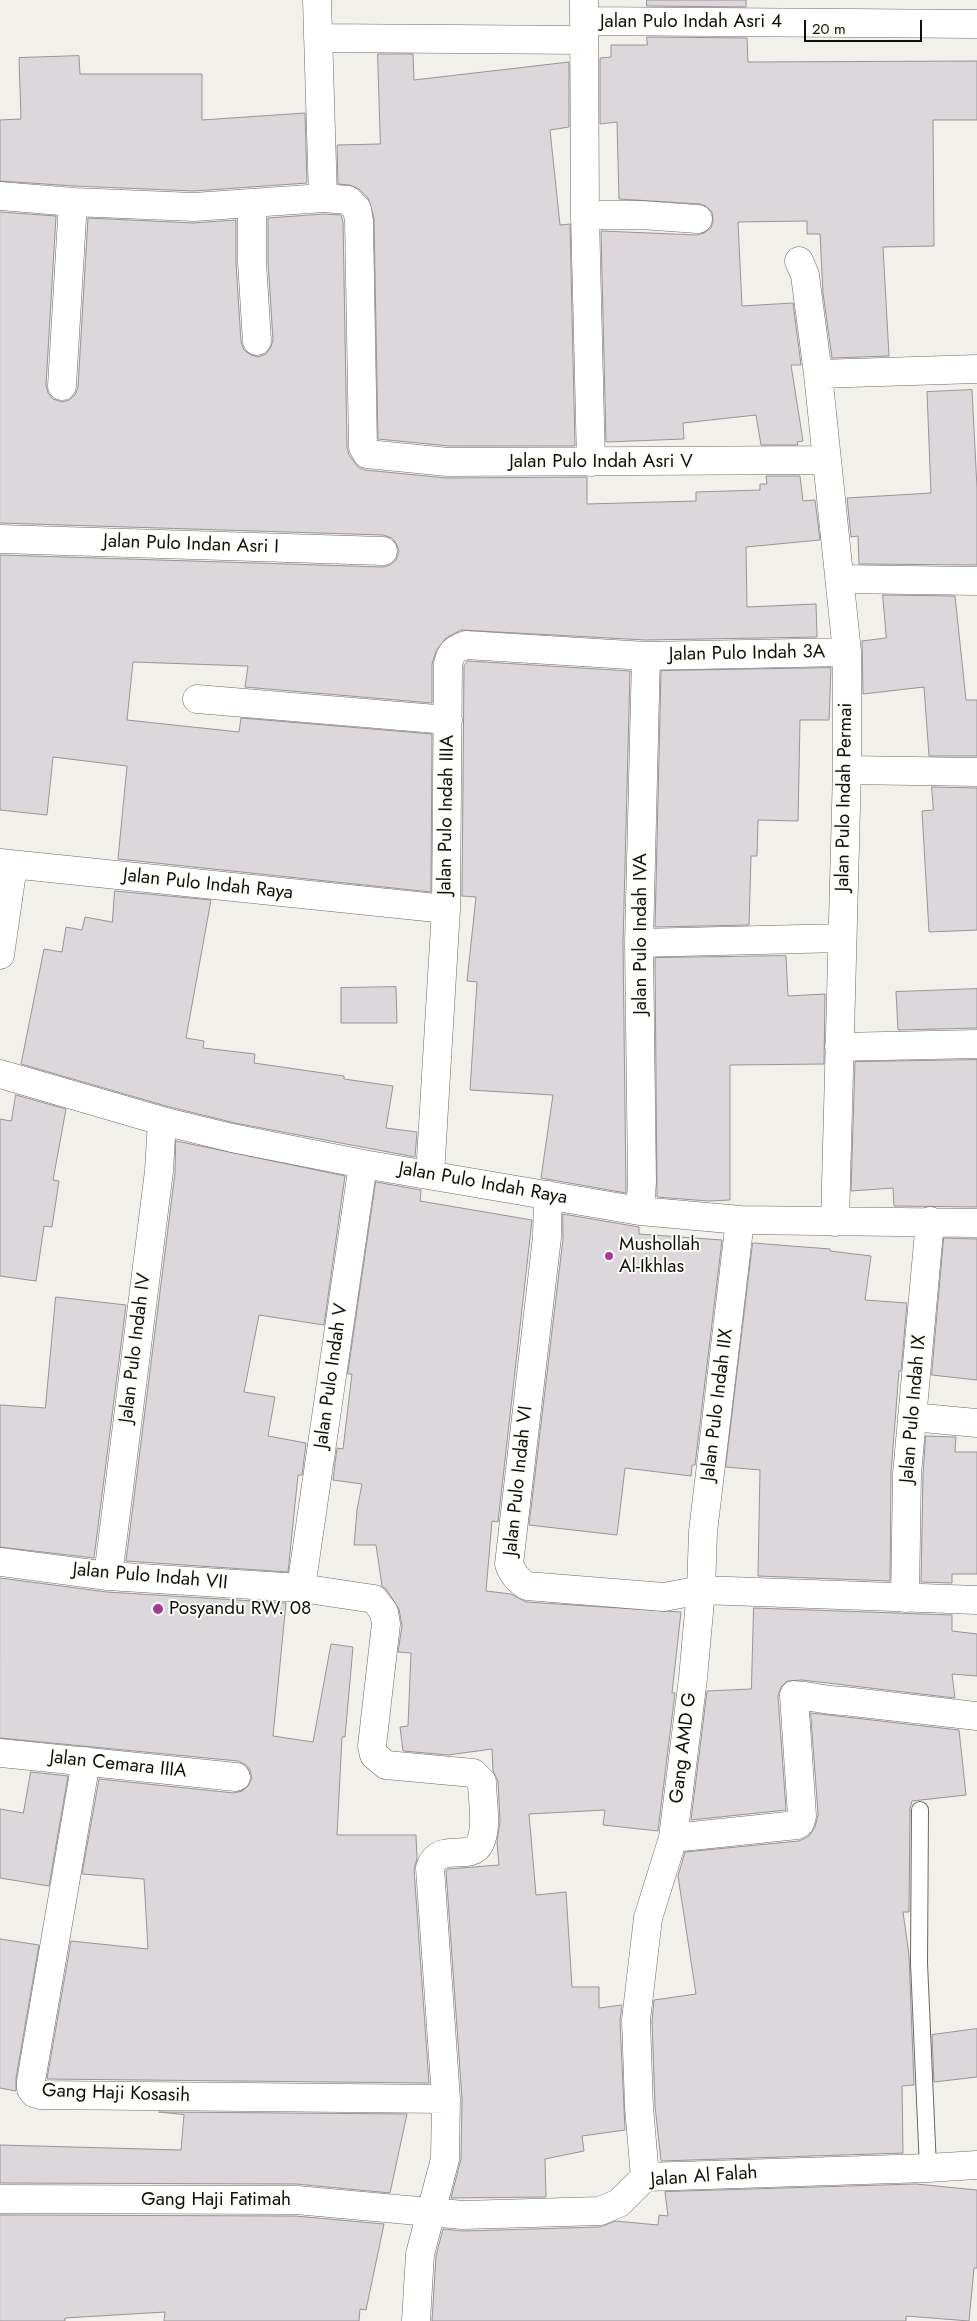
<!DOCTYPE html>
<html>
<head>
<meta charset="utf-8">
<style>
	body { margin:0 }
	#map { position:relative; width:977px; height:2321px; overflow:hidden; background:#f1f0eb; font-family:Jost,sans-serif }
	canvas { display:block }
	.scale { position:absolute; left:804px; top:20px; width:118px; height:22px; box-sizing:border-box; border:2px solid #0f0f0d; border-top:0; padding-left:6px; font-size:15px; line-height:18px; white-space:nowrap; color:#0f0f0d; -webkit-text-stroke:4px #fefef8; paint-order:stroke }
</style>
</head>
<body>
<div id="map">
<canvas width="977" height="2321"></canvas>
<div class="scale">20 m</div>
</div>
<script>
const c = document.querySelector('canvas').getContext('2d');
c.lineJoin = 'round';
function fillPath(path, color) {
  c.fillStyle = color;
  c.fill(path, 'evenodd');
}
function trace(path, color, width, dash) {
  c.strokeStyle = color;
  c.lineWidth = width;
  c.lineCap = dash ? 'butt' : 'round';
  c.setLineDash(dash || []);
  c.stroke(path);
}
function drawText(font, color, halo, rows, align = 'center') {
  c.font = font + ' Jost,sans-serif';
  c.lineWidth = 4;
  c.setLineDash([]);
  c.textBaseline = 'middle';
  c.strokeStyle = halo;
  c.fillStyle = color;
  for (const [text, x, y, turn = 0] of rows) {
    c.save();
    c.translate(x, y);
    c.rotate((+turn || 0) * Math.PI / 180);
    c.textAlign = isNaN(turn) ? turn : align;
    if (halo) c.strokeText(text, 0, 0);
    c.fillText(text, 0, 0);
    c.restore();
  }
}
const building = new Path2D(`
	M647,0H746V7L647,6Z
	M647,37L747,38L748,62L977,61V120H933L934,246L883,247L889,356L832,358L823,293L820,234H807V221L738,222L742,306L793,303L801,365H791L803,441L797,442L798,445H761L756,415L683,423L684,439L606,442L601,231L697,235L704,233L711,228L713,221L712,212L706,206L700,204L619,199L617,122L600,124V58L611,57V45H647Z
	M378,54H413L414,80L569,62V127L550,130L560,225L570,224L575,446H449L378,439L374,218L368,198L359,189L350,185L338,184L337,145L380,144Z
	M79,56L80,74H202V120L305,113L307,183L194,191L74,186L0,181V120L21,119L19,58Z
	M0,212L56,216L46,385L48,393L53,399L62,402L69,400L75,395L78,387L88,218L193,223L236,220V263L241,342L244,350L251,355L258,357L266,354L271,347L273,340L268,262V218L323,214L341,215L343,222L347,447L349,455L358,467L365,470L447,478L587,477V504L696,501V492L760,490V484H767L766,476H800L803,501L815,500L820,540L746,547L747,607L816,604L817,637L646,640L461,630L446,638L436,651L432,664V703L245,687L248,666L133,662L127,720L239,732L241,718L432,734L431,892L118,859L127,766L53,757L47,815L0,810V555L383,567L390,565L396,560L399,551L396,543L392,538L383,535L0,523Z
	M972,390L977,488V565L859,564L858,536L851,537L847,498L931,493L927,392Z
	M883,595L955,596L966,700H977V756H929L924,687L863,694L862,641L886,638Z
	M468,661L630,671L623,943L626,1193L541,1178L553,1095L470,1090L477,982L467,981L476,897L462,896L464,666Z
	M831,668L829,720H800L798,821L758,820L757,856H751L749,925L655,927L661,671Z
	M932,787L977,788V930L929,932L922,811L933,810Z
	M115,891L211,900L186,1038L204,1041L203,1048L255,1054L254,1063L344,1076V1079L393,1086L386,1128L417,1132L415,1157L235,1123L166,1106L21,1064L44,949L62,952L66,927L82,930L85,917L112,922Z
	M786,956L788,996L825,994L824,1064L730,1065V1200L708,1201L657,1197L655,958Z
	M396,987L397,1023H341V988Z
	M977,989V1028L898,1030L896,992Z
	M977,1060V1207L894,1206L893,1188L851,1191L855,1062Z
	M16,1095L66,1109L53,1180L59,1181L52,1227L44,1226L36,1281L0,1276V1119L11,1121Z
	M176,1141L345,1176L324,1325L259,1315L244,1392L275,1397L268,1436L306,1443L302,1475H298L288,1572L126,1561L175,1173Z
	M376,1182L421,1190L420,1201L532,1220L498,1522L492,1521L486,1591L511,1594L526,1602L681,1612L672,1693H675L658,1831L603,1825L605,1810L529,1814L536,1895L566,1892L572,1987H599V2008L622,2005L620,2021L625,2130L582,2136L584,2151L545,2159L546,2197L451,2198L461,2159L462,2099L446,1871L448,1869L499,1865L497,1843L500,1821L498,1781L493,1771L492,1749L448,1755L403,1751L400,1727L408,1726L411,1653L398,1652L402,1626L399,1609L386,1589L382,1586L376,1545H354L357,1510L362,1484L333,1480L337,1448L343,1449L352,1374H348Z
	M563,1214L639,1227V1234L722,1240L695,1465H692L691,1476L625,1468L617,1535L529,1525L563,1239Z
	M944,1238L977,1239V1380L932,1375Z
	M753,1243L830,1249V1251L871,1256L865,1300L907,1303L901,1371H899L891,1473L890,1581L758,1576L760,1470L726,1467Z
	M56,1297L126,1305L94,1558L0,1547V1405L45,1408Z
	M926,1436L956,1437L955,1452H977V1574H952V1583L921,1582L923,1475Z
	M0,1578L107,1592L286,1603L273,1736L313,1742L331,1644L353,1647L345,1737H342L337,1835H416L417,1859L414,1869L429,2083L47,2079L71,1941L148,1949L144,1879L82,1874L99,1779L234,1793L242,1791L248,1786L252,1778L250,1770L246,1765L238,1761L0,1738Z
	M754,1608L952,1615V1631L977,1634V1676L952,1674L955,1698L802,1680L787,1681L781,1687L778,1696L786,1810L691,1820L707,1691L751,1689Z
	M811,1713L959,1730L966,1795L912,1801L910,1809L909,1912H903L909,1955L914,2085L902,2086L903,2153L661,2161L655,2106L652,2021L654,2000L696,1994L678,1876L685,1852L799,1841L809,1836L815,1827L818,1815Z
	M31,1772L68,1776L49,1886L0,1878V1809L23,1813Z
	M0,1939L39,1945L16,2078V2091L0,2088Z
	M977,2029V2077L934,2082L932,2035Z
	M159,2112L407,2114L390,2193L296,2184L0,2183V2145L181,2150L184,2115Z
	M916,2184L977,2190V2268H974L969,2321L906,2316V2321H432L436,2256L443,2229L463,2231L600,2227L615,2221L658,2225L659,2215L668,2216L665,2192Z
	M0,2215L295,2216L384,2224L366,2310L360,2309L359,2321H164L165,2312L65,2318V2321H0Z`);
fillPath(building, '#dbd7da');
trace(building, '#989397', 1);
const lane = new Path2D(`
	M920,1810L919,1963L928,2168`);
const street = new Path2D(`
	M317,0L323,198
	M584,0L585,215H641L698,219
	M585,21L977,24
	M318,38L584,40
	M0,196L73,202L194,207L323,198L348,200L357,209L359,221L363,447L367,454L448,462L827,460
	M252,203V262L257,341
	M585,215L591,462
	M799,261L805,275L818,374L847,652V770L835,1222
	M818,374L977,369
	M62,386L73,202
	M0,539L383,551
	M840,579L977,581
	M197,699L448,720
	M847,770L977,772
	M0,863L446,909
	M639,943L842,938
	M0,955L13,865
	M839,1047L977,1044
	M0,1074L162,1121L232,1138L363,1164L640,1211L740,1220L977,1223
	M430,1175L446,909L448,664C451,652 454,649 466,645L646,656L847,652
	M548,1195L547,1237L509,1564C513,1575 518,1580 527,1586L664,1597L701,1590L977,1600
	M640,1211L642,1182L639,943L646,656
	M912,1417L977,1423
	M0,1562L108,1576L301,1588L374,1599L384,1612L386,1624L372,1746L374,1755L386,1765L473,1773L482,1782C482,1800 488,1826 480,1843C471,1863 439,1840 430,1868L446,2099L445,2159L420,2254L416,2321
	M108,1576L159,1171L162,1121
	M301,1588L363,1164
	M905,1598L907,1474L930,1221
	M0,1753L236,1777
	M86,1761L31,2081V2089L34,2093L41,2095L446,2099
	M673,1838L797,1825L800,1823L802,1816L794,1695C812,1696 827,1701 844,1701L977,1716
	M645,2177L639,2107L636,2020L648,1918L673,1838L693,1678L701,1590L703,1532L740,1220
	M0,2199L296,2200L463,2215L600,2211L619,2203L645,2177L928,2168L977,2165`);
trace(lane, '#6a6a65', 18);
trace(street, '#6a6a65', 29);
trace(lane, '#fff', 16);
trace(street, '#fff', 28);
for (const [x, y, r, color] of [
	[609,1256,5,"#a53795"],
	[158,1609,6,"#a53795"]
]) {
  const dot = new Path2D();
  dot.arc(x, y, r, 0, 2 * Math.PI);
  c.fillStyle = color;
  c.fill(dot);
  trace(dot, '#fefef8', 2);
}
drawText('19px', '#0f0f0d', '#fefef8', [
	["Jalan Pulo Indah Asri 4",691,22],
	["Jalan Pulo Indah Asri V",601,462],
	["Jalan Pulo Indan Asri I",191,545,2],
	["Jalan Pulo Indah 3A",747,654,-1],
	["Jalan Pulo Indah Permai",845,797,-89],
	["Jalan Pulo Indah IIIA",447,815,-89],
	["Jalan Pulo Indah Raya",208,885,6],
	["Jalan Pulo Indah IVA",641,934,-90],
	["Jalan Pulo Indah Raya",483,1184,10],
	["Jalan Pulo Indah IV",136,1348,-83],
	["Jalan Pulo Indah V",332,1376,-82],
	["Jalan Pulo Indah IIX",718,1405,-83],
	["Jalan Pulo Indah IX",914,1409,-85],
	["Jalan Pulo Indah VI",519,1481,-84],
	["Jalan Pulo Indah VII",150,1577,5],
	["Gang AMD G",684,1748,-83],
	["Jalan Cemara IIIA",118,1765,6],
	["Gang Haji Kosasih",116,2094,2],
	["Jalan Al Falah",704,2177,-4],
	["Gang Haji Fatimah",216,2200]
]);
drawText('19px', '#0f0f0d', '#fefef8', [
	["Mushollah",619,1245],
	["Al-Ikhlas",619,1267],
	["Posyandu RW. 08",169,1609]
], 'left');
</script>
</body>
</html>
